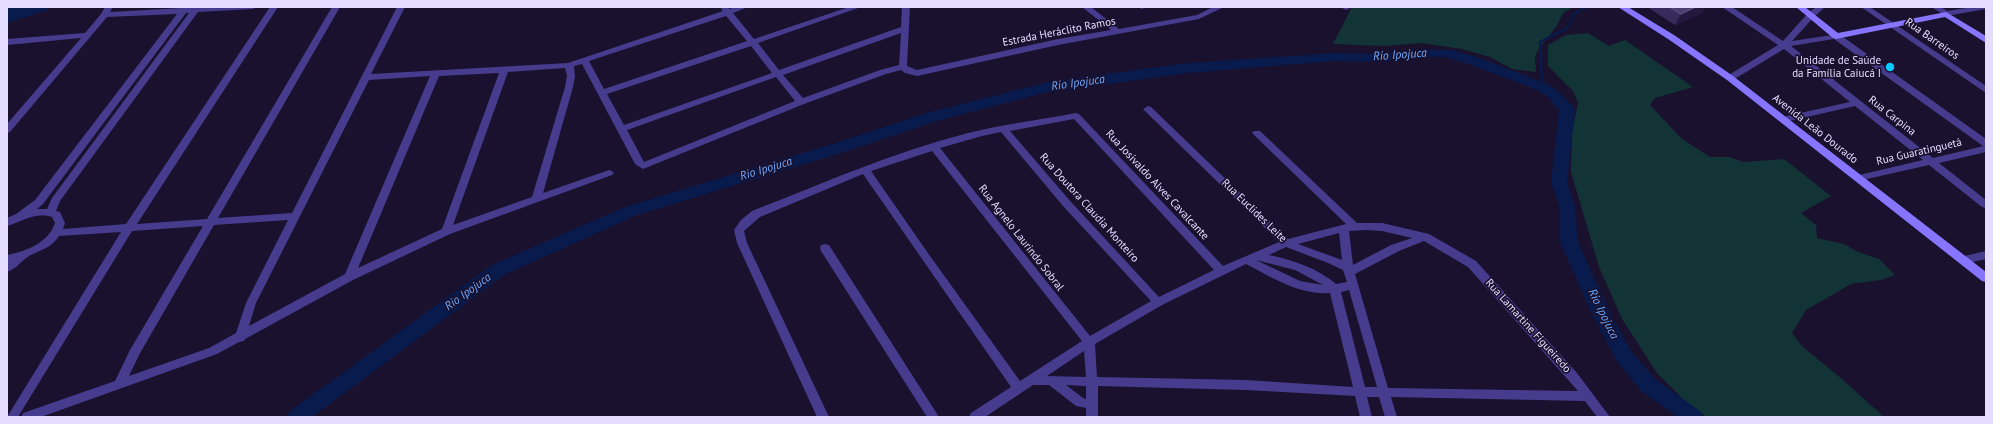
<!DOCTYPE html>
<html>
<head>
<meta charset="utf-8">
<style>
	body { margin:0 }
	#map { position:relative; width:1993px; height:424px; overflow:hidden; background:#19112d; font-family:"PT Sans",sans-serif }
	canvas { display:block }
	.frame { position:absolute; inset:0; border:8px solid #e5ddff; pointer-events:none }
</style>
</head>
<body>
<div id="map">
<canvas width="1993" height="424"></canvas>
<div class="frame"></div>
</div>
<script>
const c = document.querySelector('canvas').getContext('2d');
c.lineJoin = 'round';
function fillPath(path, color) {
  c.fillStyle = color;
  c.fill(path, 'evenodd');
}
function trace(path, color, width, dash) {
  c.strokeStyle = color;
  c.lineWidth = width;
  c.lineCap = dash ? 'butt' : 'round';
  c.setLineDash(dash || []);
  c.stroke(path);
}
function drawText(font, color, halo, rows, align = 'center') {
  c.font = font + ' "PT Sans",sans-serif';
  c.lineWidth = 3.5;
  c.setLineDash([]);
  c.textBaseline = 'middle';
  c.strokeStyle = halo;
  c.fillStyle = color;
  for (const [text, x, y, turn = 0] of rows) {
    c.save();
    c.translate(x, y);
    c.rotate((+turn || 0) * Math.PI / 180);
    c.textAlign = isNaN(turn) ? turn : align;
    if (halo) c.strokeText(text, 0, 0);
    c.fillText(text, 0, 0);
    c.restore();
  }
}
fillPath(new Path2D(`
	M1352,7H1574L1564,12L1556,27L1538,50L1535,57L1536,72L1512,69L1490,57L1462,49L1421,43L1384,46L1333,44Z
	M1588,33L1609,46L1625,40L1693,87L1655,98L1650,105L1682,139L1710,157H1729L1744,162L1784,159L1831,196L1801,213L1816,225L1817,238L1844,244L1858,252L1879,259L1895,275L1881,280L1851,284L1806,310L1792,333L1802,346L1843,380L1884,417H1707L1686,402L1657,373L1622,319L1599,267L1571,172L1572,132L1578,103L1573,91L1548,66V45L1566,35Z`), '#133437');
fillPath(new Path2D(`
	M7,7H50L47,10L7,23Z`), '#091a4d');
trace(new Path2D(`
	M1542,87L1540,42L1567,28L1574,14L1586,7`), '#091a4d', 2.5);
fillPath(new Path2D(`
	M1416,49L1451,50L1479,58L1547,84L1558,91L1575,109L1567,182L1575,206L1578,242L1612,317L1631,351L1655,379L1700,411L1703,417H1678L1641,391L1617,361L1594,318L1560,242L1559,206L1551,182L1559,110L1548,97L1537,90L1469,64L1445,57H1416L1384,62L1335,61L1188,73L1048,92L940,120L841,153L637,215L504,275L312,417H287L290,411L492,265L625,207L829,145L930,112L1048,82L1188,63L1335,53L1384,54Z`), '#091a4d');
fillPath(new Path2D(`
	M105,7H113L110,12L181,8L182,7H257L253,9L198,12L60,201L56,211L60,212L65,223L63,229L126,224L270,7H278L137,224L207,219L332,7H340L218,218L292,213L397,7H405L371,74L568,63L723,11L721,9L723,7H728L729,9L736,7H748L733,13L754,39L849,7H861L758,43L779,70L901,27L902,7H910L907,66L917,70L1058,39L1111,30L1082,7H1091L1119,29L1197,15L1213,7H1224L1199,19L1058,45L917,76L905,73L901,70L886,74L804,104L643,169L635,164L582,64L574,66L575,76L573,87L543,193L609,170L612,171L614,173L612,175L450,234L353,280L245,339L244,341L239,342L217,354L41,417H21L23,413L115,381L130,350L203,226L132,231L18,417H7L121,232L59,236C49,251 36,250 25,259C19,264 14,270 7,272V255C27,251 48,243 55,223L52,217C35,212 23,221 7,226V218L16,214L35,200L177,14L107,17L10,132L7,133V124L81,38L7,45V39L85,33L101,14ZM186,13H189L52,198L47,209H37L43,204ZM726,16L747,41L604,89L589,61ZM901,33L899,65L880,70L803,98L783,75ZM751,46L772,73L624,125L607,94ZM565,68L567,76L565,87L532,197L453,225L508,72ZM499,73L442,229L358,268L439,76ZM430,76L345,274L249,326L256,303L369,80ZM776,77L795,101L644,162L627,130ZM288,220L246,303L236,333L209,348L129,376L139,355L214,225Z
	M1137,7H1146L1142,9Z
	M1340,7H1349L1350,8L1346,10Z
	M1722,7H1732L1783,41L1808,13L1816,7H1825L1814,17L1792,41L1839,34L1986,139V152L1939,163L1986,200V208L1982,207L1929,165L1858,181L1855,180L1853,178L1855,176L1923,160L1855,106L1785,122L1782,121L1780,119L1782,117L1850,102L1784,49L1733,80H1727L1726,78L1727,76L1778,45ZM1834,39L1983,146H1984L1933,158L1791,46Z
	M1861,7H1870L1986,86V93Z
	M1931,7H1941L1947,11L1972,7H1986V9L1946,16Z
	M1148,106L1151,107L1288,239L1346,224L1254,135L1252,133L1254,131H1260L1357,223H1382L1429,234L1476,261L1577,373L1610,417H1597L1585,401L1391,397L1397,417H1385L1379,397H1367L1372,417H1360L1355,396L1246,390L1098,386V417H1086V408L1076,406L1049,385H1033L985,417H969L971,413L1011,387L863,174L760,217L744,231L747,243L829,417H817L737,243L734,230L741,220L752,211C827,182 902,148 981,130C1012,123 1044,119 1076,113L1079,114L1223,266L1279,242L1145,111L1143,109ZM1074,119L1214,270L1159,297L1071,202L1010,131ZM1001,132L1063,206L1151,301L1090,336L940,148L982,136ZM932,151L1082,341L1020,381L930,256L871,171ZM1366,230L1382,231L1412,238L1391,245L1353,265L1349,231ZM1339,233L1342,260L1298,244ZM1424,241L1468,267L1578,391L1388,388L1355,274L1399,251ZM1286,247L1328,263L1343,270L1347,282L1336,284C1317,268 1293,260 1269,255ZM1256,260L1295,270L1323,285L1300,281ZM1246,264C1273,278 1299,295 1330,293L1353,387L1246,380L1097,377L1095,344L1162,305ZM1349,290L1377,387H1365L1341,292ZM1084,351L1086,377L1047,376ZM1066,385L1086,386V399L1083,398Z
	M825,244L829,245L939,417H927L821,251L820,248L821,245Z
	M1986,251V259L1964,264L1960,263L1959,260L1960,257Z`), '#473b8d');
fillPath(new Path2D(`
	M1618,7H1628L1674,35L1733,76L1986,272V282L1982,281L1727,80L1668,39Z
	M1796,7H1805L1838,33L1946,12L1986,36V43L1945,17L1836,39L1833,38Z`), '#8774ff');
fillPath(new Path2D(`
	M1647,7H1705L1702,13L1675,25Z`), '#392a5b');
fillPath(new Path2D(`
	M1696,7H1705L1702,13L1675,25L1681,14Z`), '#241841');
const building = new Path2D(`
	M1670,7H1696L1681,14Z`);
fillPath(building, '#4b3d6d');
trace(building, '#645684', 1);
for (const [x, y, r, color] of [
	[1890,67,5,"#09caff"]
]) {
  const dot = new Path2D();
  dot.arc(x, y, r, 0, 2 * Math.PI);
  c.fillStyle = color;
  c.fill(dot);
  trace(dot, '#19112d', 1.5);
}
drawText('11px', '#e5ddff', '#19112d', [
	["Estrada Heráclito Ramos",1059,32,-11],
	["Rua Barreiros",1932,39,35],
	["Rua Carpina",1892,116,38],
	["Avenida Leão Dourado",1815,129,38],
	["Rua Guaratinguetá",1919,152,-13],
	["Rua Josivaldo Alves Cavalcante",1157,185,47],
	["Rua Doutora Claudia Monteiro",1089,208,48],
	["Rua Euclides Leite",1254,211,44],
	["Rua Agnelo Laurindo Sobral",1021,238,52],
	["Rua Lamartine Figueiredo",1528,326,48]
]);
drawText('11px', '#e5ddff', '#19112d', [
	["Unidade de Saúde",1881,61],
	["da Família Caiucá I",1881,74]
], 'right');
drawText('italic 12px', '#6ba9ff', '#19112d', [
	["Rio Ipojuca",1400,55,-4],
	["Rio Ipojuca",1078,83,-8],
	["Rio Ipojuca",766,169,-17],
	["Rio Ipojuca",468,292,-36],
	["Rio Ipojuca",1603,314,64]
]);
</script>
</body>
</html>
